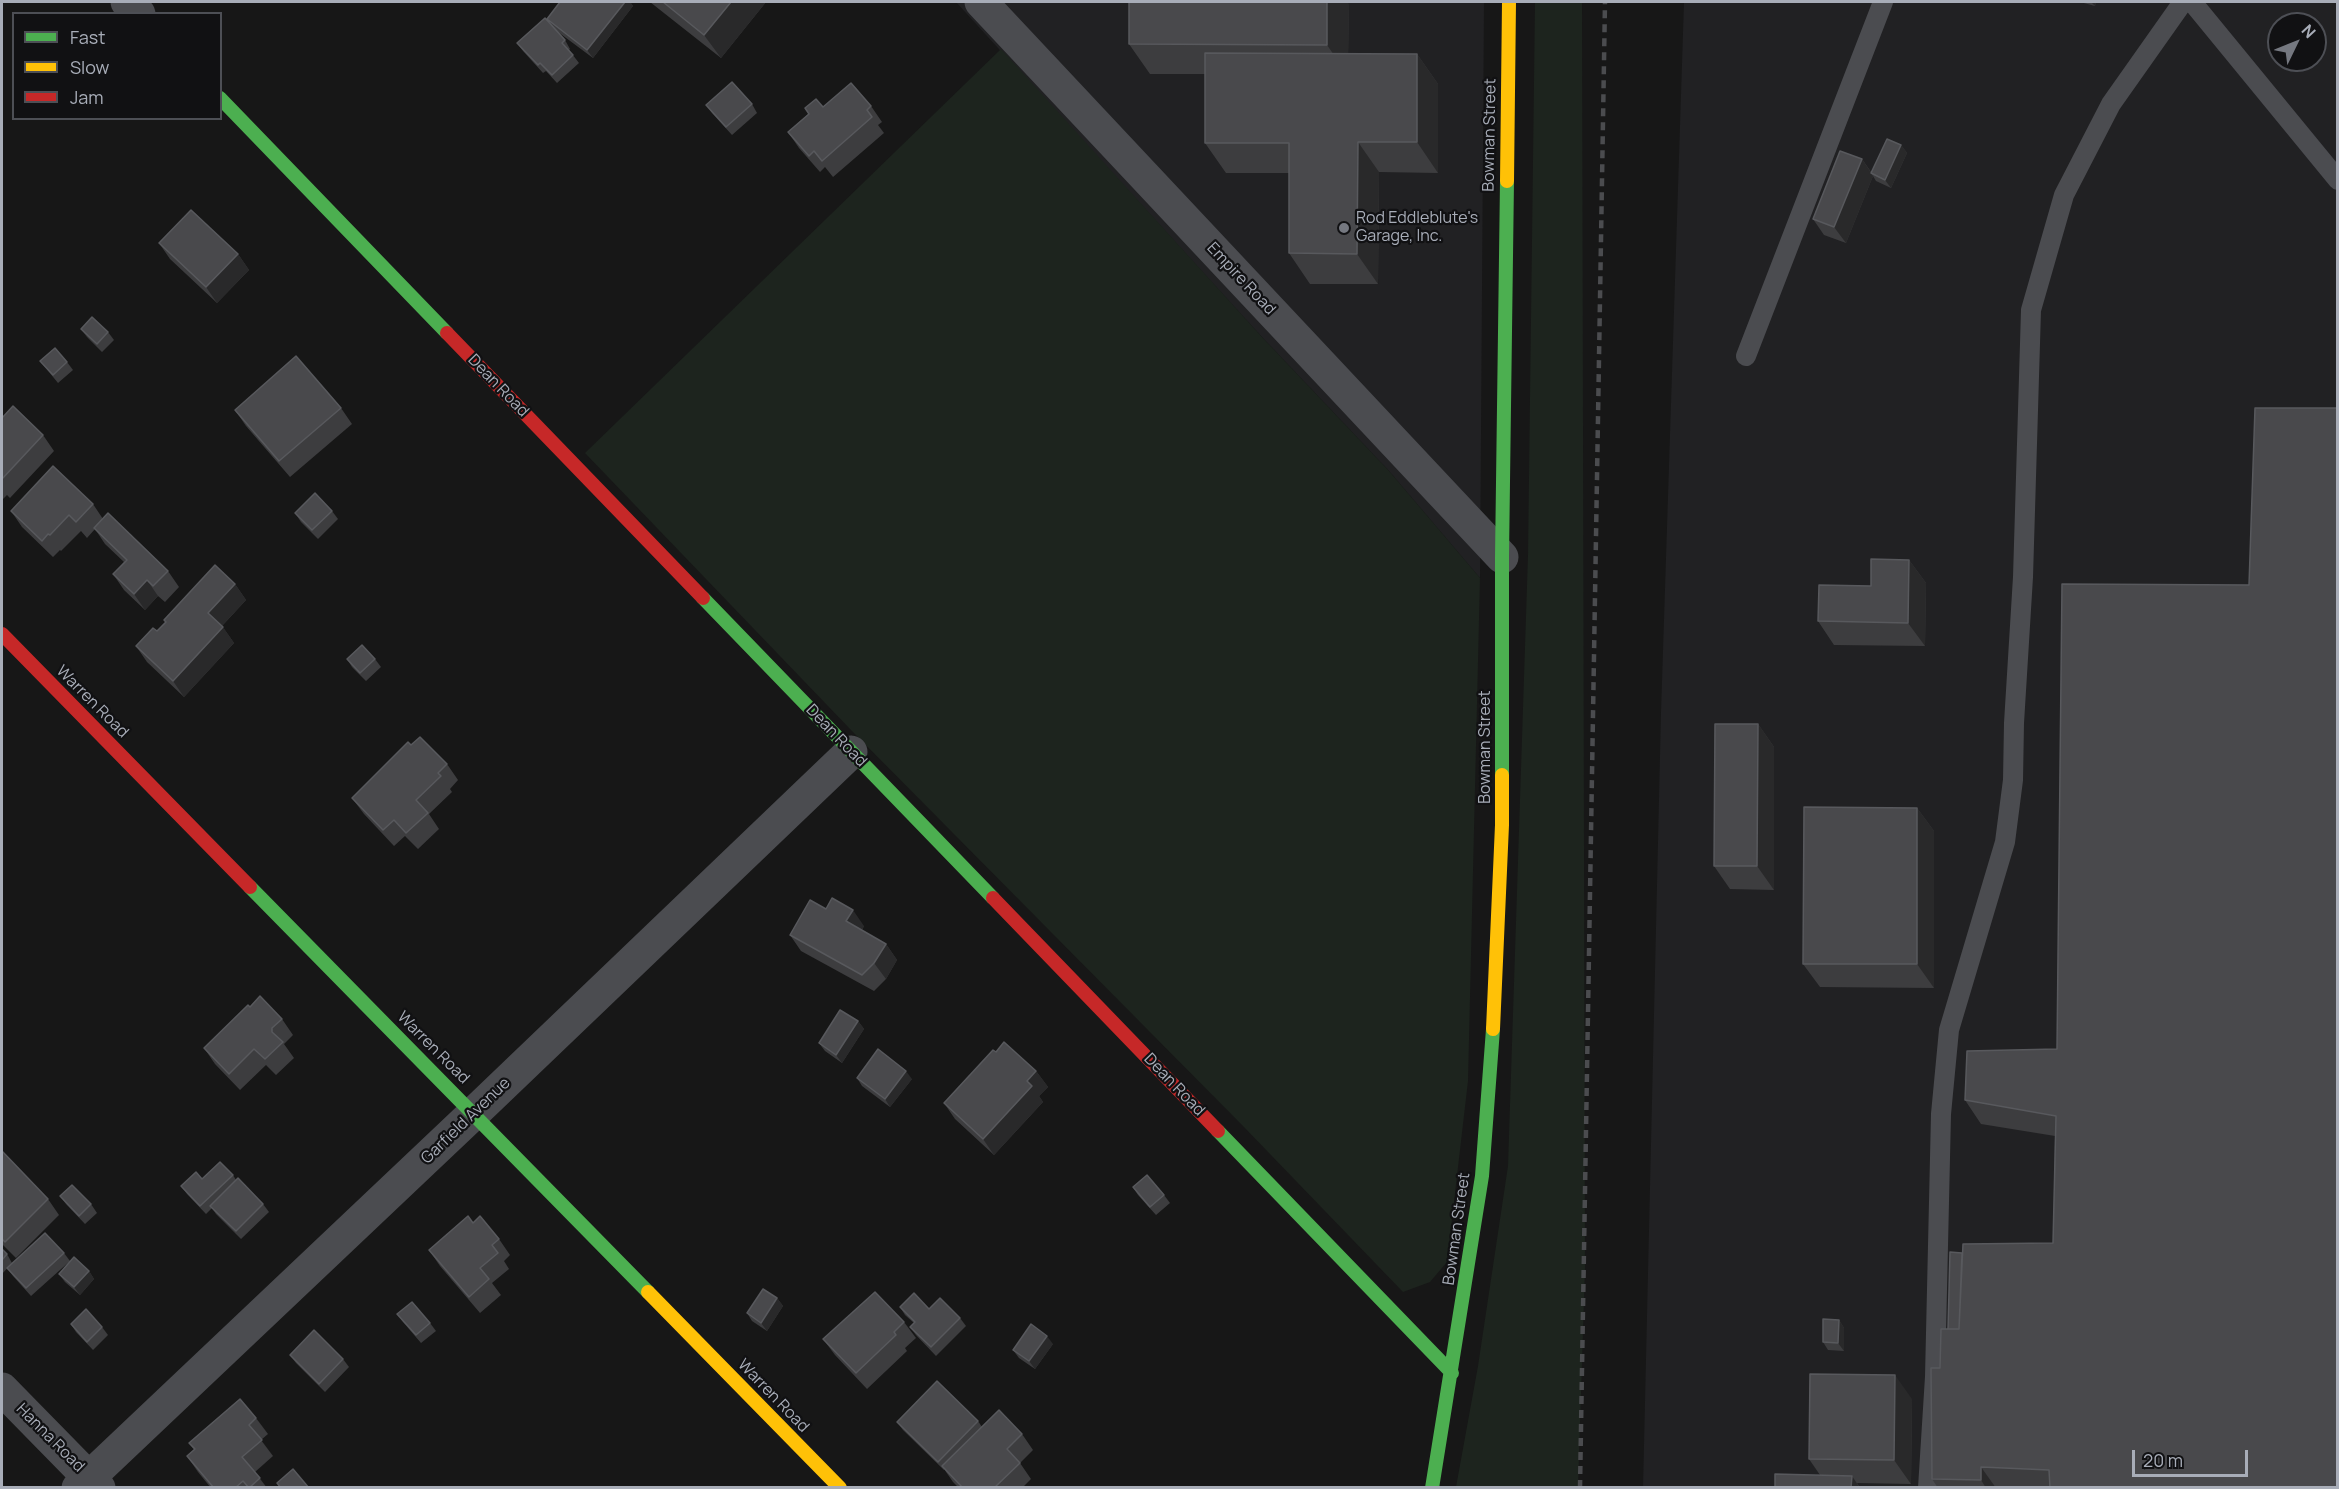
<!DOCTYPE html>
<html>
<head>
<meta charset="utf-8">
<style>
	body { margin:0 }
	#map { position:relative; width:2339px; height:1489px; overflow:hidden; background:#171717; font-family:Manrope,sans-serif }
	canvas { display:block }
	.frame { position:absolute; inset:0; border:3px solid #a8adb8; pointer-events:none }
	.legend { position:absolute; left:12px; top:12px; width:210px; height:108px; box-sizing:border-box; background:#111113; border:2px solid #4d4f55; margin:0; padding:8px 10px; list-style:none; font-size:18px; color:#a8adb8 }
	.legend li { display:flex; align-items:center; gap:12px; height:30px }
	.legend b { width:30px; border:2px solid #4d4f55 }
	.north { position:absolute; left:2267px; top:12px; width:60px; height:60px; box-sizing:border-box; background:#111113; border:2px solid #4d4f55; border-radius:50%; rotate:47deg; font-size:16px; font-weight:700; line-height:24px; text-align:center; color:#a8adb8 }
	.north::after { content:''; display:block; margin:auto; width:21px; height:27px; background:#757880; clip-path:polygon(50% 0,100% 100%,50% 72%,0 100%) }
	.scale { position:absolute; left:2132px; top:1450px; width:116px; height:27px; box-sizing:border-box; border:3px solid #a8adb8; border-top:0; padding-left:8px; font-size:18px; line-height:21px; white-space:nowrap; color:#a8adb8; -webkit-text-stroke:4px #111113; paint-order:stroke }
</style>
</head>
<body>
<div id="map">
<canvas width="2339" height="1489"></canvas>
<div class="frame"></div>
<ul class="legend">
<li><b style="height:8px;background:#4caf50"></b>Fast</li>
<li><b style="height:8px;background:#ffc107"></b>Slow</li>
<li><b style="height:8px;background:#c62828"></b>Jam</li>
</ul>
<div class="north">N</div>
<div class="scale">20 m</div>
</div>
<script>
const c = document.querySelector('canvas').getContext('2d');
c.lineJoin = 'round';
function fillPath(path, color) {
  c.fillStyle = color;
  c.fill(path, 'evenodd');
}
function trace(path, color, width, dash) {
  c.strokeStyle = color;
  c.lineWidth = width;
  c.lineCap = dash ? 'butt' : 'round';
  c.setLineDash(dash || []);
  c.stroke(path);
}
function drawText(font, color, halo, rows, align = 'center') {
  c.font = font + ' Manrope,sans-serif';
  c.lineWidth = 4.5;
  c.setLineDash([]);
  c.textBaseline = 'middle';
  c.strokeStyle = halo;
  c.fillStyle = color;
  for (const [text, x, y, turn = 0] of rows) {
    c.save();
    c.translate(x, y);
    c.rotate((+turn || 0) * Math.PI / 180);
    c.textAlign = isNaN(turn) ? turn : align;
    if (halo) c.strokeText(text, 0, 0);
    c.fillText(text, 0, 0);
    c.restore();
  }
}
fillPath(new Path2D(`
	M956,2H1484L1480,578L1389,471L1261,336Z
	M1684,2H2337V1487L1643,1488L1661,712ZM2279,24H2315V60H2279Z`), '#212123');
fillPath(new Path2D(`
	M1535,2H1582L1585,1268L1578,1487H1456L1478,1366L1508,1166L1528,555Z
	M1001,49L1261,336L1389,471L1480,578L1468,1081L1447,1262L1430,1282L1403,1292L1243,1126L851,730L585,453Z`), '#1d241e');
trace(new Path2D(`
	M2192,2L2338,180
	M1746,356L1883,2
	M1928,1488L1935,1377L1941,1114L1949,1030L2005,842L2013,780L2014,723L2023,577L2031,310L2064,195L2111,104L2183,2`), '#4b4c50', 20);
trace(new Path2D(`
	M127,2L139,14
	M981,2L1502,557
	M2,1389L99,1488
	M78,1488L474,1113L851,752`), '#4b4c50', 33);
trace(new Path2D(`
	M220,98L447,333
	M703,598L993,898
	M1502,775V557L1507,181
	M250,887L648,1292
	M1218,1131L1452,1373
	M1432,1488L1482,1176L1493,1029`), '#4caf50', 14);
trace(new Path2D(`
	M1507,181L1509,2
	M1493,1029L1502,825V775
	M648,1292L840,1488`), '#ffc107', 14);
trace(new Path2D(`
	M447,333L703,598
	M2,634L250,887
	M993,898L1218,1131`), '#c62828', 14);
trace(new Path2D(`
	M1580,1488L1605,2`), '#4b4c4f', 4.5, [8, 6]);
fillPath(new Path2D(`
	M560,2H630L633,6L593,58L554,29L565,40L570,49L569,50L579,63L557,83L546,71L543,73L523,51L517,43L550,24L547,19Z
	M650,2H766L721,58Z
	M2080,2H2096L2095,6Z
	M1349,4L1348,54H1417L1438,84V173L1379,172L1378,284H1310L1289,253V173H1226L1205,143V74H1150L1129,44Z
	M752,104L757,113L732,135L712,113L706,105Z
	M871,106L882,122L878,125L884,133L833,177L825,167L820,172L799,148L788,132L808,114L823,107Z
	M1901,145L1907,153L1891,188L1876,181L1873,176L1846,243L1824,235L1813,219L1862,159L1871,172Z
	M159,243L238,254L249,270L217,303L170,259Z
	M81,329L108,332L114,340L102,352L87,337Z
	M40,361L67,362L73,370L58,383Z
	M341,408L352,424L290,477L246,426L235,410Z
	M2,418L43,435L54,451L10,498L7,495L2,500Z
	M93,504L103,519L168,571L179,587L165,602L158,596L145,610L124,590L113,574L124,562L105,544L95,529L87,538L81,531L61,551L60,550L53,557L22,527L11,511Z
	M332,511L338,519L318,539L301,522L295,513Z
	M1909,560L1926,583L1925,646L1834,645L1818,621Z
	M235,584L246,600L222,626L234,643L184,697L147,662L136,646L157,631L165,622L164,620Z
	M347,659H375L381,667L366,681L352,667Z
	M1758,724L1774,747V890L1730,889L1714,866Z
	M411,745L447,764L458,780L450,789L452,792L429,814L439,829L418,849L405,836L394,846L364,814L352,798Z
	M1917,808L1934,831V988L1820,987L1803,964Z
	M864,926L862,930L886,944L897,960L886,979L874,991L801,951L790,935Z
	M250,1007L282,1019L293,1035L284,1044L294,1058L276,1075L266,1065L240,1090L215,1064L204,1048Z
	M858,1021L864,1029L842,1063L825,1051L819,1043Z
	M2057,1049L2337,1488H1938L1932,1479L1940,1368L1962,1253L2053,1243L2055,1136L1981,1124L1965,1100Z
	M996,1052L1036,1071L1048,1087L1039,1096L1043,1102L994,1155L955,1119L944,1103Z
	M857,1078L912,1079L890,1107L862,1086Z
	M2,1151L48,1199L59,1215L16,1258L2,1244Z
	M233,1175L236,1180L263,1204L269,1212L241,1239L216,1214L212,1208L206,1214L187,1194L181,1186L202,1179Z
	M1133,1187L1164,1195L1170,1203L1156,1215L1138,1195Z
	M60,1196L91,1204L97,1213L85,1224L66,1204Z
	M473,1223L499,1239L510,1255L504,1261L509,1269L492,1283L501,1295L480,1313L440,1266L429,1250Z
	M2,1249L7,1254L12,1263L2,1274Z
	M64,1253L70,1261L31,1296L13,1276L7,1268Z
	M89,1271L94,1279L80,1295L65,1282L59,1274Z
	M777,1298L783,1306L767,1331L752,1321L747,1313Z
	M900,1307L929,1309L960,1318L966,1326L936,1356L916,1335L910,1327L914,1323L905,1315Z
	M397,1314L430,1323L436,1331L421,1343L403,1322Z
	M1839,1320L1844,1328V1351L1828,1350L1823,1342Z
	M904,1322L916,1338L905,1348L907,1351L867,1389L835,1355L823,1339Z
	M71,1324L102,1327L108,1335L93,1350L76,1332Z
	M1053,1344L1035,1369L1019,1358L1013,1350Z
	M290,1355L343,1359L349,1367L325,1392L296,1363Z
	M1912,1399L1911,1484L1857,1483L1860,1488L1820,1475L1809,1459Z
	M256,1418L268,1434L261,1440L273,1456L255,1472L267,1488H211L198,1472L187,1456L194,1450L189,1443Z
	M978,1421L982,1427L1022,1434L1033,1450L1020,1463L1031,1479L1022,1488H959L953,1482L944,1469V1470L903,1430L897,1422Z`), '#3d3d3f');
fillPath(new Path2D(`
	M625,2H630L633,6L593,58L587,50Z
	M731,2H766L721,58L704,35Z
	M1327,2H1347L1349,4L1348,75L1327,45Z
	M2091,2H2096L2095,6Z
	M1417,54L1438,84V173L1417,142Z
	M1358,142L1379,172L1378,284L1357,254Z
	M1901,145L1907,153L1891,188L1885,180Z
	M1862,159L1872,174L1871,173L1873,176L1846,243L1834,227Z
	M238,254L249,270L217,303L206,287Z
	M1909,560L1926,583L1925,646L1908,623Z
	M147,580L158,596L145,610L134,594Z
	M235,584L246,600L219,629L208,613Z
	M223,627L234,643L184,697L173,681Z
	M1758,724L1774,747V890L1757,866Z
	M1917,808L1934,831V988L1917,964Z
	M853,910L864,926L858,937L846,921Z
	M886,944L897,960L886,979L874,963Z
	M858,1021L864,1029L842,1063L836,1055Z
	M906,1071L912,1079L890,1107L885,1099Z
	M1036,1071L1048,1087L1039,1096L1043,1102L994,1155L983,1139L1027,1081Z
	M89,1271L94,1279L80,1295L74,1287Z
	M777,1298L783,1306L767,1331L761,1323Z
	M1839,1320L1844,1328V1351L1838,1343Z
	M1047,1336L1053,1344L1035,1369L1029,1361Z
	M1895,1375L1912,1399L1911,1484L1894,1460Z
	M1981,1467L1996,1488H1986L1981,1480Z
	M1852,1476L1860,1488H1851Z`), '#29292a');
const building = new Path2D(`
	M560,2H625L587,50L547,19Z
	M663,2H731L704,35Z
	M1129,2H1327V45L1129,44Z
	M545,18L565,40L562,43L573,55L552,75L540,63L538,65L517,43Z
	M1205,53L1417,54V142H1358L1357,254L1289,253V143H1205Z
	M732,82L752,104L726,127L706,105Z
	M851,83L871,106L867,110L872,117L822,161L814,151L809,156L788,132L809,114L805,108L816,99L823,107Z
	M1887,139L1901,145L1885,180L1871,173Z
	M1840,151L1862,159L1834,227L1813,219Z
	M191,210L238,254L206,287L159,243Z
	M92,317L108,332L97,344L81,329Z
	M55,348L67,362L53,375L40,361Z
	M296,356L341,408L279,461L235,410Z
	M13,406L43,435L2,479V418Z
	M2255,408H2337V1488H2050L2049,1470L1981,1467V1480L1932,1479L1931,1368H1940L1941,1329H1959L1963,1244L2053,1243L2056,1116L1965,1100L1967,1051L2057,1049L2062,584L2249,585Z
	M53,466L93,504L76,522L69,515L50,535L48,534L42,541L11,511Z
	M315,493L332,511L312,530L295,513Z
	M108,513L168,571L153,586L147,580L134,594L113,574L127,560L94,528Z
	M1871,559L1909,560L1908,623L1818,621L1819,585L1871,586Z
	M215,565L235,584L208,613L223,627L173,681L136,646L153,628L157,631L166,622L164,620Z
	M362,645L375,659L360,673L347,659Z
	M1715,724H1758L1757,866H1714Z
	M420,737L447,764L438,773L441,776L416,800L428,813L406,833L394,820L383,830L352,798L408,742L411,745Z
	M1804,807L1917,808V964H1803Z
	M832,898L853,910L846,921L886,944L874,963L862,975L790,935L810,900L826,909Z
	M260,996L282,1019L272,1028V1032L283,1042L265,1059L254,1049L229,1074L204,1048L248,1005L250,1007Z
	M840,1010L858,1021L836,1055L819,1043Z
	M1004,1042L1036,1071L1027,1081L1032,1086L983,1139L944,1103L993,1050L996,1052Z
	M878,1049L906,1071L885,1099L857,1078Z
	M2,1151L48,1199L5,1242L2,1239Z
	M220,1162L233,1175L200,1206L181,1186L196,1172L202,1179Z
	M1147,1175L1164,1195L1150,1207L1133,1187Z
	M238,1178L263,1204L236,1231L210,1206Z
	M72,1185L91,1204L79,1216L60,1196Z
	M468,1216L473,1223L480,1216L499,1239L492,1245L498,1253L480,1268L489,1279L469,1297L429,1250Z
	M45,1233L64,1253L26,1288L7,1268Z
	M2,1249L7,1254L2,1260Z
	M1950,1252L1962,1253L1959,1329H1948Z
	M74,1257L89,1271L74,1287L59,1274Z
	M763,1289L777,1298L761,1323L747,1313Z
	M875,1292L904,1322L894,1332L896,1335L856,1373L823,1339Z
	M914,1293L929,1309L940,1298L960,1318L931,1347L910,1327L915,1322L900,1307Z
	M412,1302L430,1323L416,1335L397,1314Z
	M86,1309L102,1327L87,1342L71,1324Z
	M1823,1319L1839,1320L1838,1343L1823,1342Z
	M1031,1324L1047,1336L1029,1361L1013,1350Z
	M314,1330L343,1359L319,1384L290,1355Z
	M1810,1374L1895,1375L1894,1460L1809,1459Z
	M937,1381L978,1421L938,1462L897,1422Z
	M240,1399L256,1418L249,1425L262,1440L242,1457L260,1478L249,1488L243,1481L235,1488H214L187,1456L195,1449L189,1443Z
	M999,1410L1022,1434L1007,1449L1020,1463L994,1488H963L942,1466Z
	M293,1469L309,1488H281L277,1483Z
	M1775,1474L1852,1476L1851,1488H1775Z`);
fillPath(building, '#49494c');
trace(building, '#58595d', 1.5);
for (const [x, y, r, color] of [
	[1344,228,6,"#757880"]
]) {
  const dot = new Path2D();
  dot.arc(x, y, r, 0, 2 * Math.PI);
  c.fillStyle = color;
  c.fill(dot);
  trace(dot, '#111113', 2);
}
drawText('16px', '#a8adb8', '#111113', [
	["Bowman Street",1490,135,-89],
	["Empire Road",1241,279,47],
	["Dean Road",498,386,46],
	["Warren Road",92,702,45],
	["Dean Road",836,736,46],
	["Bowman Street",1486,747,-90],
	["Warren Road",433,1048,45],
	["Dean Road",1174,1085,46],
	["Garfield Avenue",466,1121,-44],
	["Bowman Street",1457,1229,-82],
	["Warren Road",773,1396,46],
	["Hanna Road",50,1438,45]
]);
drawText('16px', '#a8adb8', '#111113', [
	["Rod Eddleblute's",1356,219],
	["Garage, Inc.",1356,237]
], 'left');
</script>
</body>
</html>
